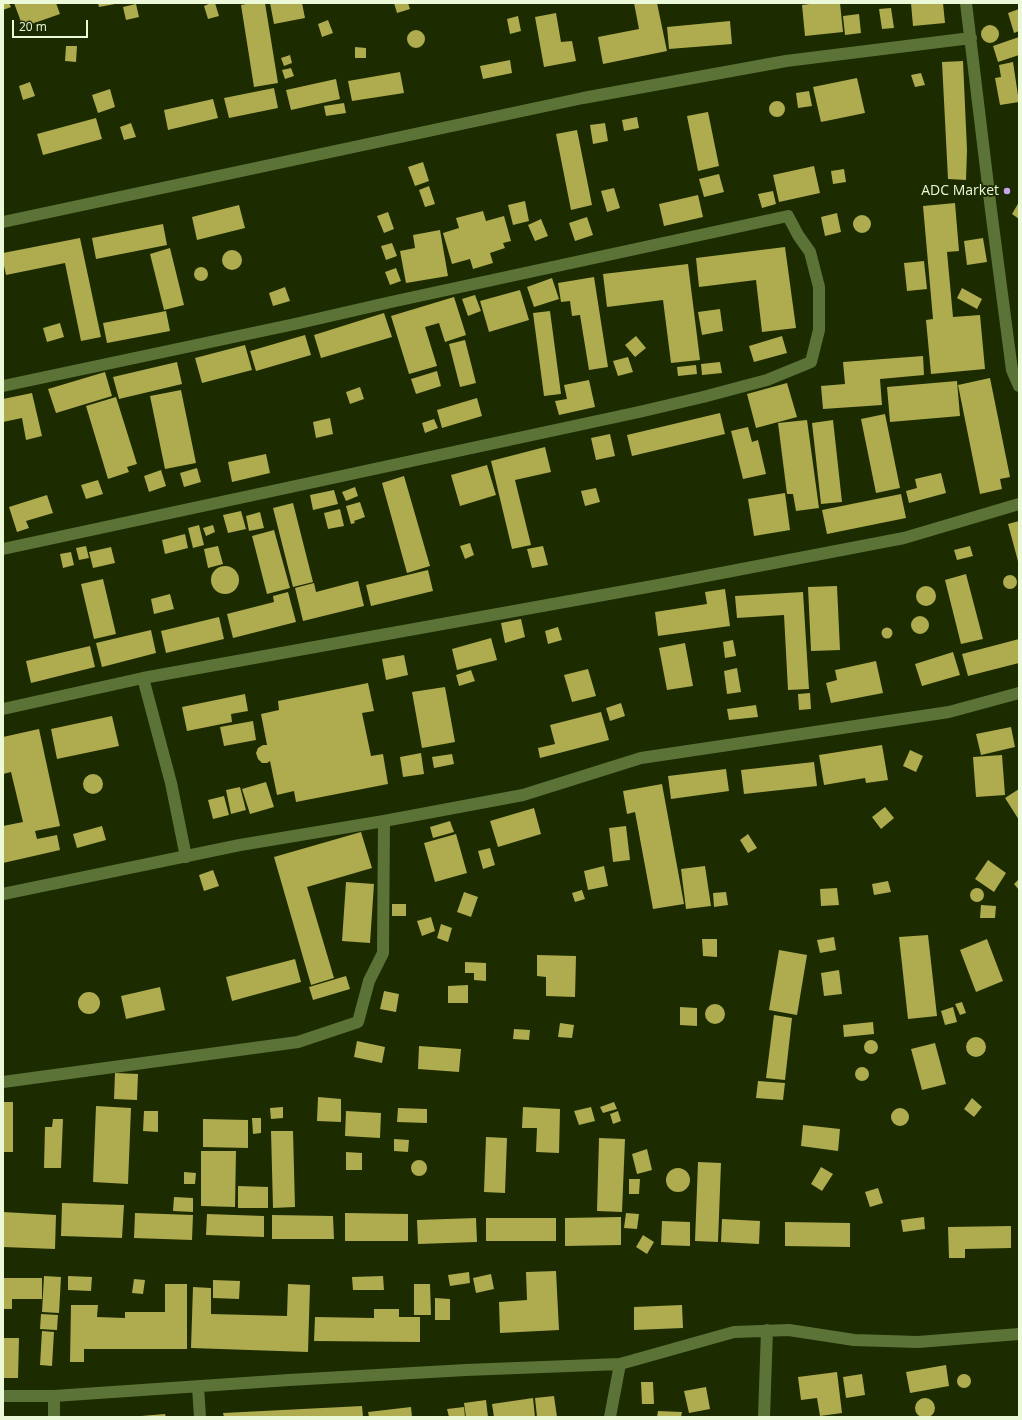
<!DOCTYPE html>
<html>
<head>
<meta charset="utf-8">
<style>
	body { margin:0 }
	#map { position:relative; width:1022px; height:1420px; overflow:hidden; background:#1c2b00; font-family:"Open Sans",sans-serif }
	canvas { display:block }
	.frame { position:absolute; inset:0; border:4px solid #ebf9d9; pointer-events:none }
	.scale { position:absolute; left:12px; top:20px; width:76px; height:18px; box-sizing:border-box; border:2px solid #ebf9d9; border-top:0; padding-left:5px; font-size:12px; line-height:14px; white-space:nowrap; color:#ebf9d9; -webkit-text-stroke:3px #1c2b00; paint-order:stroke }
</style>
</head>
<body>
<div id="map">
<canvas width="1022" height="1420"></canvas>
<div class="frame"></div>
<div class="scale">20 m</div>
</div>
<script>
const c = document.querySelector('canvas').getContext('2d');
c.lineJoin = 'round';
function fillPath(path, color) {
  c.fillStyle = color;
  c.fill(path, 'evenodd');
}
function trace(path, color, width, dash) {
  c.strokeStyle = color;
  c.lineWidth = width;
  c.lineCap = dash ? 'butt' : 'round';
  c.setLineDash(dash || []);
  c.stroke(path);
}
function drawText(font, color, halo, rows, align = 'center') {
  c.font = font + ' "Open Sans",sans-serif';
  c.lineWidth = 4;
  c.setLineDash([]);
  c.textBaseline = 'middle';
  c.strokeStyle = halo;
  c.fillStyle = color;
  for (const [text, x, y, turn = 0] of rows) {
    c.save();
    c.translate(x, y);
    c.rotate((+turn || 0) * Math.PI / 180);
    c.textAlign = isNaN(turn) ? turn : align;
    if (halo) c.strokeText(text, 0, 0);
    c.fillText(text, 0, 0);
    c.restore();
  }
}
fillPath(new Path2D(`
	M3,3H9L11,7L3,10Z
	M14,3H56L60,14L23,27Z
	M98,3H115V4L99,7Z
	M211,3H215L219,16L208,19L204,6Z
	M251,3H265L278,83L254,87L241,5Z
	M270,3H302L305,18L274,24Z
	M394,3H408L410,9L397,13Z
	M634,3H657L667,51L603,64L598,37L639,29Z
	M817,3H840L843,32L805,36L802,5Z
	M911,3H943L945,23L913,26Z
	M136,4L139,17L126,20L123,7Z
	M891,8L894,28L882,29L879,9Z
	M1019,9V31L1014,33L1008,13Z
	M556,13L561,42L572,41L576,61L544,67L535,17Z
	M859,14L861,33L845,35L843,16Z
	M518,16L521,31L510,34L507,19Z
	M328,20L333,33L322,37L318,24Z
	M730,21L732,44L669,49L667,27Z
	M981 34a9 9 0 1 1 18 0a9 9 0 1 1-18 0Z
	M407 39a9 9 0 1 1 18 0a9 9 0 1 1-18 0Z
	M1019,37V55L998,62L993,46Z
	M66,46H77L76,62L65,61Z
	M355,47L366,48V58H355Z
	M290,55L292,63L284,66L281,58Z
	M510,60L512,73L483,79L480,66Z
	M963,61L967,150L966,180L948,179L942,62Z
	M1013,62L1019,102L1000,105L995,78L1001,77L999,65Z
	M291,68L294,76L285,79L282,70Z
	M400,72L404,93L352,101L348,81Z
	M921,73L925,85L915,87L911,75Z
	M857,78L865,113L821,122L813,87Z
	M336,79L340,99L291,110L286,90Z
	M30,82L35,96L23,100L19,86Z
	M274,88L278,108L229,118L224,98Z
	M110,89L115,107L98,113L92,95Z
	M809,91L812,106L798,108L796,93Z
	M213,99L218,118L168,130L164,110Z
	M769 109a8 8 0 1 1 16 0a8 8 0 1 1-16 0Z
	M344,103L346,113L326,116L324,106Z
	M708,112L719,166L698,171L687,116Z
	M637,117L639,128L624,131L622,120Z
	M96,118L102,139L43,155L37,134Z
	M131,123L136,137L124,140L120,127Z
	M605,123L608,141L593,144L590,125Z
	M577,130L592,205L571,210L556,134Z
	M423,162L429,181L415,186L408,167Z
	M814,166L820,193L779,202L773,175Z
	M844,169L846,182L833,184L831,171Z
	M719,174L724,192L704,197L699,179Z
	M429,186L435,204L425,207L419,190Z
	M614,188L620,208L607,212L601,191Z
	M773,191L776,204L762,208L758,194Z
	M698,195L703,217L664,226L659,204Z
	M525,201L529,221L513,225L508,205Z
	M1019,202V219L1012,214Z
	M955,203L959,251L947,252L953,317L980,315L985,369L931,374L926,320L933,319L923,206Z
	M239,205L245,228L197,240L192,217Z
	M483,211L486,221L504,216L511,241L503,243L505,248L490,253L493,263L473,269L470,259L452,264L443,233L459,228L456,218Z
	M388,212L394,229L384,233L377,216Z
	M837,213L841,232L825,236L821,217Z
	M853 224a9 9 0 1 1 18 0a9 9 0 1 1-18 0Z
	M587,217L593,235L575,241L569,223Z
	M541,219L548,236L535,241L528,225Z
	M163,224L167,245L96,259L92,238Z
	M440,230L448,276L406,283L400,251L415,248L413,235Z
	M80,238L101,337L81,341L65,263L6,275L3,261V253Z
	M983,238L987,262L967,265L964,241Z
	M392,243L397,256L386,260L381,246Z
	M785,247L796,328L762,332L756,280L699,287L696,258Z
	M170,248L184,305L164,310L150,254Z
	M222 260a10 10 0 1 1 20 0a10 10 0 1 1-20 0Z
	M924,261L927,289L907,291L904,263Z
	M688,264L700,360L671,363L663,300L607,307L603,274Z
	M194 274a7 7 0 1 1 14 0a7 7 0 1 1-14 0Z
	M396,268L401,281L390,285L385,272Z
	M594,277L608,367L589,370L580,315L572,316L570,301L561,302L558,283Z
	M552,278L559,299L534,307L527,287Z
	M285,287L290,301L273,306L269,293Z
	M962,288L982,299L977,309L957,298Z
	M520,290L529,320L489,332L480,301Z
	M475,295L481,311L468,316L462,299Z
	M454,297L466,335L445,342L439,323L425,327L437,366L409,374L391,316Z
	M720,309L723,331L702,335L698,312Z
	M166,311L170,331L107,343L103,323Z
	M550,311L561,394L544,396L533,313Z
	M384,313L392,337L321,358L314,335Z
	M60,323L64,337L47,342L43,328Z
	M305,335L311,355L256,371L250,351Z
	M636,336L646,348L635,357L625,345Z
	M782,336L787,353L754,362L749,346Z
	M465,340L476,383L460,387L449,344Z
	M245,345L252,370L202,383L195,358Z
	M923,356L924,375L880,379L882,405L823,409L821,386L845,384L843,362Z
	M628,357L633,372L618,376L613,361Z
	M177,362L182,384L119,399L113,377Z
	M720,362L722,373L702,375L701,364Z
	M696,365L697,374L678,376L677,367Z
	M437,371L441,386L416,394L411,379Z
	M105,372L112,396L56,413L48,389Z
	M990,378L1010,477L1000,479L1002,489L980,494L958,385Z
	M589,380L595,407L559,415L555,401L567,399L564,385Z
	M957,381L960,416L890,422L887,387Z
	M787,383L797,417L756,428L747,394Z
	M360,387L364,399L350,404L346,392Z
	M181,390L196,463L165,469L150,396Z
	M32,393L42,436L26,440L22,418L3,422V399Z
	M116,397L137,464L127,467L129,472L108,479L86,406Z
	M477,398L482,416L442,428L437,410Z
	M720,413L725,434L632,456L627,435Z
	M885,414L900,488L876,493L861,419Z
	M330,418L333,434L316,438L313,422Z
	M434,419L438,428L425,433L422,423Z
	M807,420L819,508L796,511L793,494H787L778,423Z
	M833,420L842,502L821,504L812,423Z
	M748,427L752,442L758,440L766,474L743,479L731,431Z
	M610,434L615,456L596,460L591,438Z
	M545,447L551,472L515,480L531,545L512,549L491,461Z
	M266,454L270,473L232,482L228,462Z
	M487,465L496,495L460,506L451,475Z
	M197,468L201,482L184,487L180,473Z
	M161,470L166,486L149,492L144,476Z
	M941,473L946,493L909,503L906,491L917,488L915,479Z
	M404,476L430,566L407,573L382,483Z
	M98,480L103,494L86,499L81,485Z
	M355,487L358,496L346,501L342,492Z
	M596,488L600,502L585,506L581,491Z
	M334,490L338,504L313,510L310,495Z
	M785,493L790,530L754,536L748,499Z
	M901,494L906,518L827,534L822,510Z
	M47,495L53,513L26,521L29,528L17,532L9,507Z
	M360,502L365,517L354,521L355,523L351,524L346,506Z
	M293,503L313,582L293,587L273,508Z
	M340,509L344,526L328,529L324,513Z
	M241,511L246,529L228,533L223,515Z
	M260,512L264,528L249,531L246,516Z
	M1019,521V565L1008,524Z
	M199,525L204,545L193,548L188,528Z
	M213,525L215,532L206,536L203,528Z
	M274,530L290,588L267,594L252,536Z
	M185,534L188,548L165,554L162,540Z
	M470,543L474,555L465,559L460,546Z
	M86,546L89,558L79,560L76,548Z
	M218,546L223,564L208,568L204,549Z
	M543,546L548,565L532,568L527,549Z
	M970,546L973,556L957,560L954,550Z
	M111,547L115,563L93,568L89,552Z
	M71,552L74,565L63,568L60,554Z
	M211 580a14 14 0 1 1 28 0a14 14 0 1 1-28 0Z
	M428,570L433,591L371,606L366,585Z
	M966,574L983,639L961,644L945,580Z
	M1003 582a7 7 0 1 1 14 0a7 7 0 1 1-14 0Z
	M103,579L116,634L94,639L81,584Z
	M358,581L364,606L303,621L295,588L314,583L316,592Z
	M916 596a10 10 0 1 1 20 0a10 10 0 1 1-20 0Z
	M837,586L840,650L811,651L808,587Z
	M725,589L730,626L658,636L655,612L707,604L705,592Z
	M288,592L296,622L233,638L227,614L274,602L273,596Z
	M803,592L809,689L788,690L784,615L737,618L735,596Z
	M170,594L174,609L154,614L151,599Z
	M911 625a9 9 0 1 1 18 0a9 9 0 1 1-18 0Z
	M219,617L224,639L166,653L161,631Z
	M521,619L525,637L505,643L501,623Z
	M558,627L562,640L548,644L545,631Z
	M881.5 633a5.5 5.5 0 1 1 11 0a5.5 5.5 0 1 1-11 0Z
	M151,630L156,653L102,667L96,643Z
	M491,638L497,660L457,670L452,649Z
	M1019,639V663L968,676L962,654Z
	M733,640L736,656L725,658L723,642Z
	M685,643L693,686L667,690L659,648Z
	M90,646L95,667L31,683L26,661Z
	M953,652L960,675L922,686L915,664Z
	M404,655L408,675L386,680L382,659Z
	M876,661L883,693L831,703L826,683L837,680L835,670Z
	M737,668L741,692L727,694L724,671Z
	M588,669L596,696L572,702L564,675Z
	M471,670L475,681L459,686L456,675Z
	M368,683L374,711L362,713L371,756L383,754L388,784L296,802L294,791L277,795L270,761L267,763H262L258,759L256,753L258,748L263,745H267L261,714L279,710L278,701Z
	M445,687L455,742L422,748L412,692Z
	M810,693L811,709L799,710L798,694Z
	M245,694L248,711L231,714L232,722L187,731L182,707Z
	M621,703L625,716L610,721L606,708Z
	M756,705L758,717L729,720L727,709Z
	M601,712L609,740L540,758L538,748L555,744L550,725Z
	M112,716L119,746L57,759L51,729Z
	M253,721L256,740L224,746L220,727Z
	M1011,727L1015,747L981,755L976,734Z
	M39,729L60,826L35,831L37,839L57,835L60,850L3,863V826L23,822L11,772L3,774V737Z
	M882,745L888,780L866,783L865,778L824,785L819,755Z
	M910,750L923,756L916,772L903,766Z
	M421,753L424,774L403,777L400,757Z
	M452,754L454,764L434,768L432,757Z
	M1002,755L1005,795L976,797L973,757Z
	M814,762L817,786L744,794L741,770Z
	M726,769L729,791L671,799L668,776Z
	M83 784a10 10 0 1 1 20 0a10 10 0 1 1-20 0Z
	M266,782L274,807L250,814L242,789Z
	M662,784L684,904L653,909L635,812L627,814L623,791Z
	M240,787L246,810L231,814L226,790Z
	M1019,789V820L1005,798Z
	M224,796L229,815L213,819L208,800Z
	M885,807L894,818L881,829L872,817Z
	M534,808L541,834L498,847L490,821Z
	M450,821L454,832L433,838L430,827Z
	M102,826L106,840L77,848L73,834Z
	M626,826L630,860L613,862L609,828Z
	M361,832L372,868L307,887L334,978L311,985L274,857Z
	M456,834L467,873L435,882L424,843Z
	M748,834L757,848L748,853L740,840Z
	M490,848L495,865L483,869L478,851Z
	M988,860L1006,873L994,892L975,879Z
	M604,866L608,886L588,890L584,871Z
	M705,866L711,906L686,909L681,869Z
	M213,870L219,886L204,891L199,875Z
	M1019,879V890L1014,884Z
	M888,881L891,892L874,895L872,884Z
	M346,882L374,884L370,943L342,941Z
	M970 895a7 7 0 1 1 14 0a7 7 0 1 1-14 0Z
	M837,888L839,905L821,906L820,889Z
	M582,890L585,899L575,902L572,893Z
	M464,892L478,897L471,917L457,912Z
	M726,892L728,905L714,907L713,893Z
	M392,904H406V916H392Z
	M981,905L996,906L995,918H980Z
	M431,917L435,931L422,936L417,921Z
	M441,924L452,928L448,942L437,938Z
	M928,935L937,1016L908,1019L899,937Z
	M834,937L836,950L820,953L817,940Z
	M702,939H717V957L703,956Z
	M987,939L1003,981L976,992L960,950Z
	M779,950L807,955L797,1015L769,1010Z
	M537,955L576,956L575,997L546,996V977L537,976Z
	M295,959L301,982L232,1001L226,977Z
	M465,962L486,963V981L474,980V973H465Z
	M839,970L842,994L824,996L821,973Z
	M346,976L350,989L313,1000L309,987Z
	M468,985V1003H448V986Z
	M160,987L165,1010L126,1019L121,996Z
	M384,991L399,994L396,1012L380,1009Z
	M78 1003a11 11 0 1 1 22 0a11 11 0 1 1-22 0Z
	M962,1002L966,1013L960,1015L955,1004Z
	M705 1014a10 10 0 1 1 20 0a10 10 0 1 1-20 0Z
	M680,1007L697,1008V1026L680,1025Z
	M953,1007L957,1022L945,1025L941,1011Z
	M774,1015L792,1018L785,1080L766,1078Z
	M873,1022L874,1034L844,1037L843,1025Z
	M560,1023L574,1025L572,1038L558,1037Z
	M514,1029L530,1030L529,1040L513,1039Z
	M966 1047a10 10 0 1 1 20 0a10 10 0 1 1-20 0Z
	M864 1047a7 7 0 1 1 14 0a7 7 0 1 1-14 0Z
	M357,1041L385,1047L382,1063L354,1057Z
	M935,1043L946,1084L922,1090L911,1049Z
	M419,1046L461,1049L459,1072L418,1069Z
	M855 1074a7 7 0 1 1 14 0a7 7 0 1 1-14 0Z
	M115,1073L138,1074L137,1100L114,1099Z
	M758,1081L785,1083L783,1100L756,1098Z
	M318,1097L341,1099V1122L317,1121Z
	M972,1098L982,1107L974,1117L964,1109Z
	M3,1102H13V1152H3Z
	M614,1102L617,1109L603,1113L600,1107Z
	M96,1106L131,1108L128,1184L93,1182Z
	M283,1107V1118L271,1119L270,1108Z
	M523,1107L560,1109L559,1153L536,1152L537,1128H522Z
	M591,1107L595,1121L579,1125L574,1111Z
	M398,1108L427,1109V1123L397,1122Z
	M891 1117a9 9 0 1 1 18 0a9 9 0 1 1-18 0Z
	M144,1111H158V1132L143,1131Z
	M346,1111L381,1113L380,1138L345,1136Z
	M618,1111L621,1121L613,1124L610,1114Z
	M252,1118H261V1133L253,1134Z
	M53,1119H63L61,1168H44L45,1127H52Z
	M203,1119L248,1120V1148L203,1147Z
	M803,1125L840,1129L838,1151L801,1146Z
	M271,1131H293L295,1207L273,1208Z
	M486,1137L507,1138L505,1193L484,1192Z
	M599,1138L625,1139L622,1212L597,1211Z
	M394,1139L409,1140L408,1152L394,1151Z
	M647,1149L652,1170L637,1174L632,1154Z
	M201,1151H236L235,1207L201,1206Z
	M346,1152L362,1153V1170H346Z
	M411 1168a8 8 0 1 1 16 0a8 8 0 1 1-16 0Z
	M698,1162L721,1163L718,1242L695,1241Z
	M821,1167L833,1174L822,1191L811,1184Z
	M666 1180a12 12 0 1 1 24 0a12 12 0 1 1-24 0Z
	M184,1172L196,1173L195,1184H184Z
	M629,1179H640L639,1194H629Z
	M238,1186L268,1187V1208H238Z
	M878,1188L883,1203L870,1207L865,1192Z
	M174,1197L193,1198V1212L173,1211Z
	M62,1203L124,1205L122,1238L61,1236Z
	M3,1212L56,1215L55,1249L3,1247Z
	M135,1213L193,1215L192,1240L134,1238Z
	M345,1213L408,1214V1241H345Z
	M626,1213L639,1214L637,1229L624,1228Z
	M207,1214L264,1216V1237L206,1235Z
	M272,1215L333,1216L334,1239H272Z
	M621,1217V1245L565,1246V1218Z
	M924,1217L925,1229L903,1232L901,1220Z
	M476,1218L477,1242L418,1244L417,1220Z
	M486,1218H556V1241H486Z
	M722,1219L760,1221L759,1244L721,1242Z
	M662,1221L690,1222V1246L661,1245Z
	M785,1222L850,1223V1247L785,1246Z
	M1011,1226V1248L965,1249V1258H949L948,1227Z
	M643,1235L654,1242L647,1254L636,1247Z
	M556,1271L559,1330L500,1333L499,1302L527,1300L526,1272Z
	M469,1272L470,1283L450,1286L448,1275Z
	M491,1274L494,1289L476,1293L473,1278Z
	M44,1276L61,1277L59,1313L42,1312Z
	M68,1276L92,1277L91,1291L68,1290Z
	M383,1276L384,1290H353L352,1277Z
	M3,1278H42V1299H12V1309H3Z
	M134,1279L145,1280L143,1294L132,1293Z
	M213,1280L240,1281L239,1299L213,1298Z
	M165,1284H187V1349H84V1362H70L71,1305H98L97,1317L125,1318V1312H165Z
	M288,1284L310,1285L308,1352L191,1348L193,1287L211,1288V1314L287,1316Z
	M414,1284H430L431,1315H414Z
	M435,1298L450,1299V1320H435Z
	M682,1305L683,1328L634,1330V1307Z
	M374,1309H399V1317H420V1342L314,1341L315,1317L374,1318Z
	M41,1314L58,1315L57,1330L40,1329Z
	M42,1331L54,1332L52,1366L40,1365Z
	M3,1338H19L18,1378H3Z
	M946,1365L949,1386L910,1393L906,1372Z
	M837,1372L842,1413L820,1416L817,1398L801,1400L798,1377Z
	M957 1381a7 7 0 1 1 14 0a7 7 0 1 1-14 0Z
	M862,1374L865,1395L846,1398L843,1377Z
	M641,1382H653L654,1404H642Z
	M706,1387L710,1409L689,1413L684,1391Z
	M554,1396L557,1417H537L535,1398Z
	M533,1398L535,1417H494L492,1404Z
	M915 1408a10 10 0 1 1 20 0a10 10 0 1 1-20 0Z
	M486,1400L488,1417H466L464,1403Z
	M362,1406L363,1417H224L223,1413Z
	M411,1407L412,1417H369L368,1412Z
	M464,1407L465,1417H449L447,1409Z
	M658,1411L682,1412L681,1417H657Z
	M165,1414L166,1417H142L141,1416Z`), '#afab4f');
trace(new Path2D(`
	M966,3L991,210L1012,370L1019,386
	M3,222L583,98L786,61L971,38
	M3,386L295,324L391,302L788,216L798,235L810,252L819,287V330L811,362L767,380L703,397L639,412L3,549
	M143,678L171,783L186,857
	M3,709L143,678L664,584L904,538L1019,504
	M3,894L240,845L384,821L523,795L641,758L949,712L1019,693
	M3,1082L298,1042L358,1022L369,981L383,953L384,821
	M198,1387L200,1417
	M3,1396H54L289,1380L466,1370L620,1364L734,1332L789,1330L854,1340L918,1342L1019,1334
	M54,1417V1396
	M610,1417L620,1364
	M764,1417L767,1330`), '#5c7337', 12);
for (const [x, y, r, color] of [
	[1007,191,4,"#c9a5ee"]
]) {
  const dot = new Path2D();
  dot.arc(x, y, r, 0, 2 * Math.PI);
  c.fillStyle = color;
  c.fill(dot);
  trace(dot, '#1c2b00', 1.5);
}
drawText('14px', '#ebf9d9', '#1c2b00', [
	["ADC Market",999,191]
], 'right');
</script>
</body>
</html>
